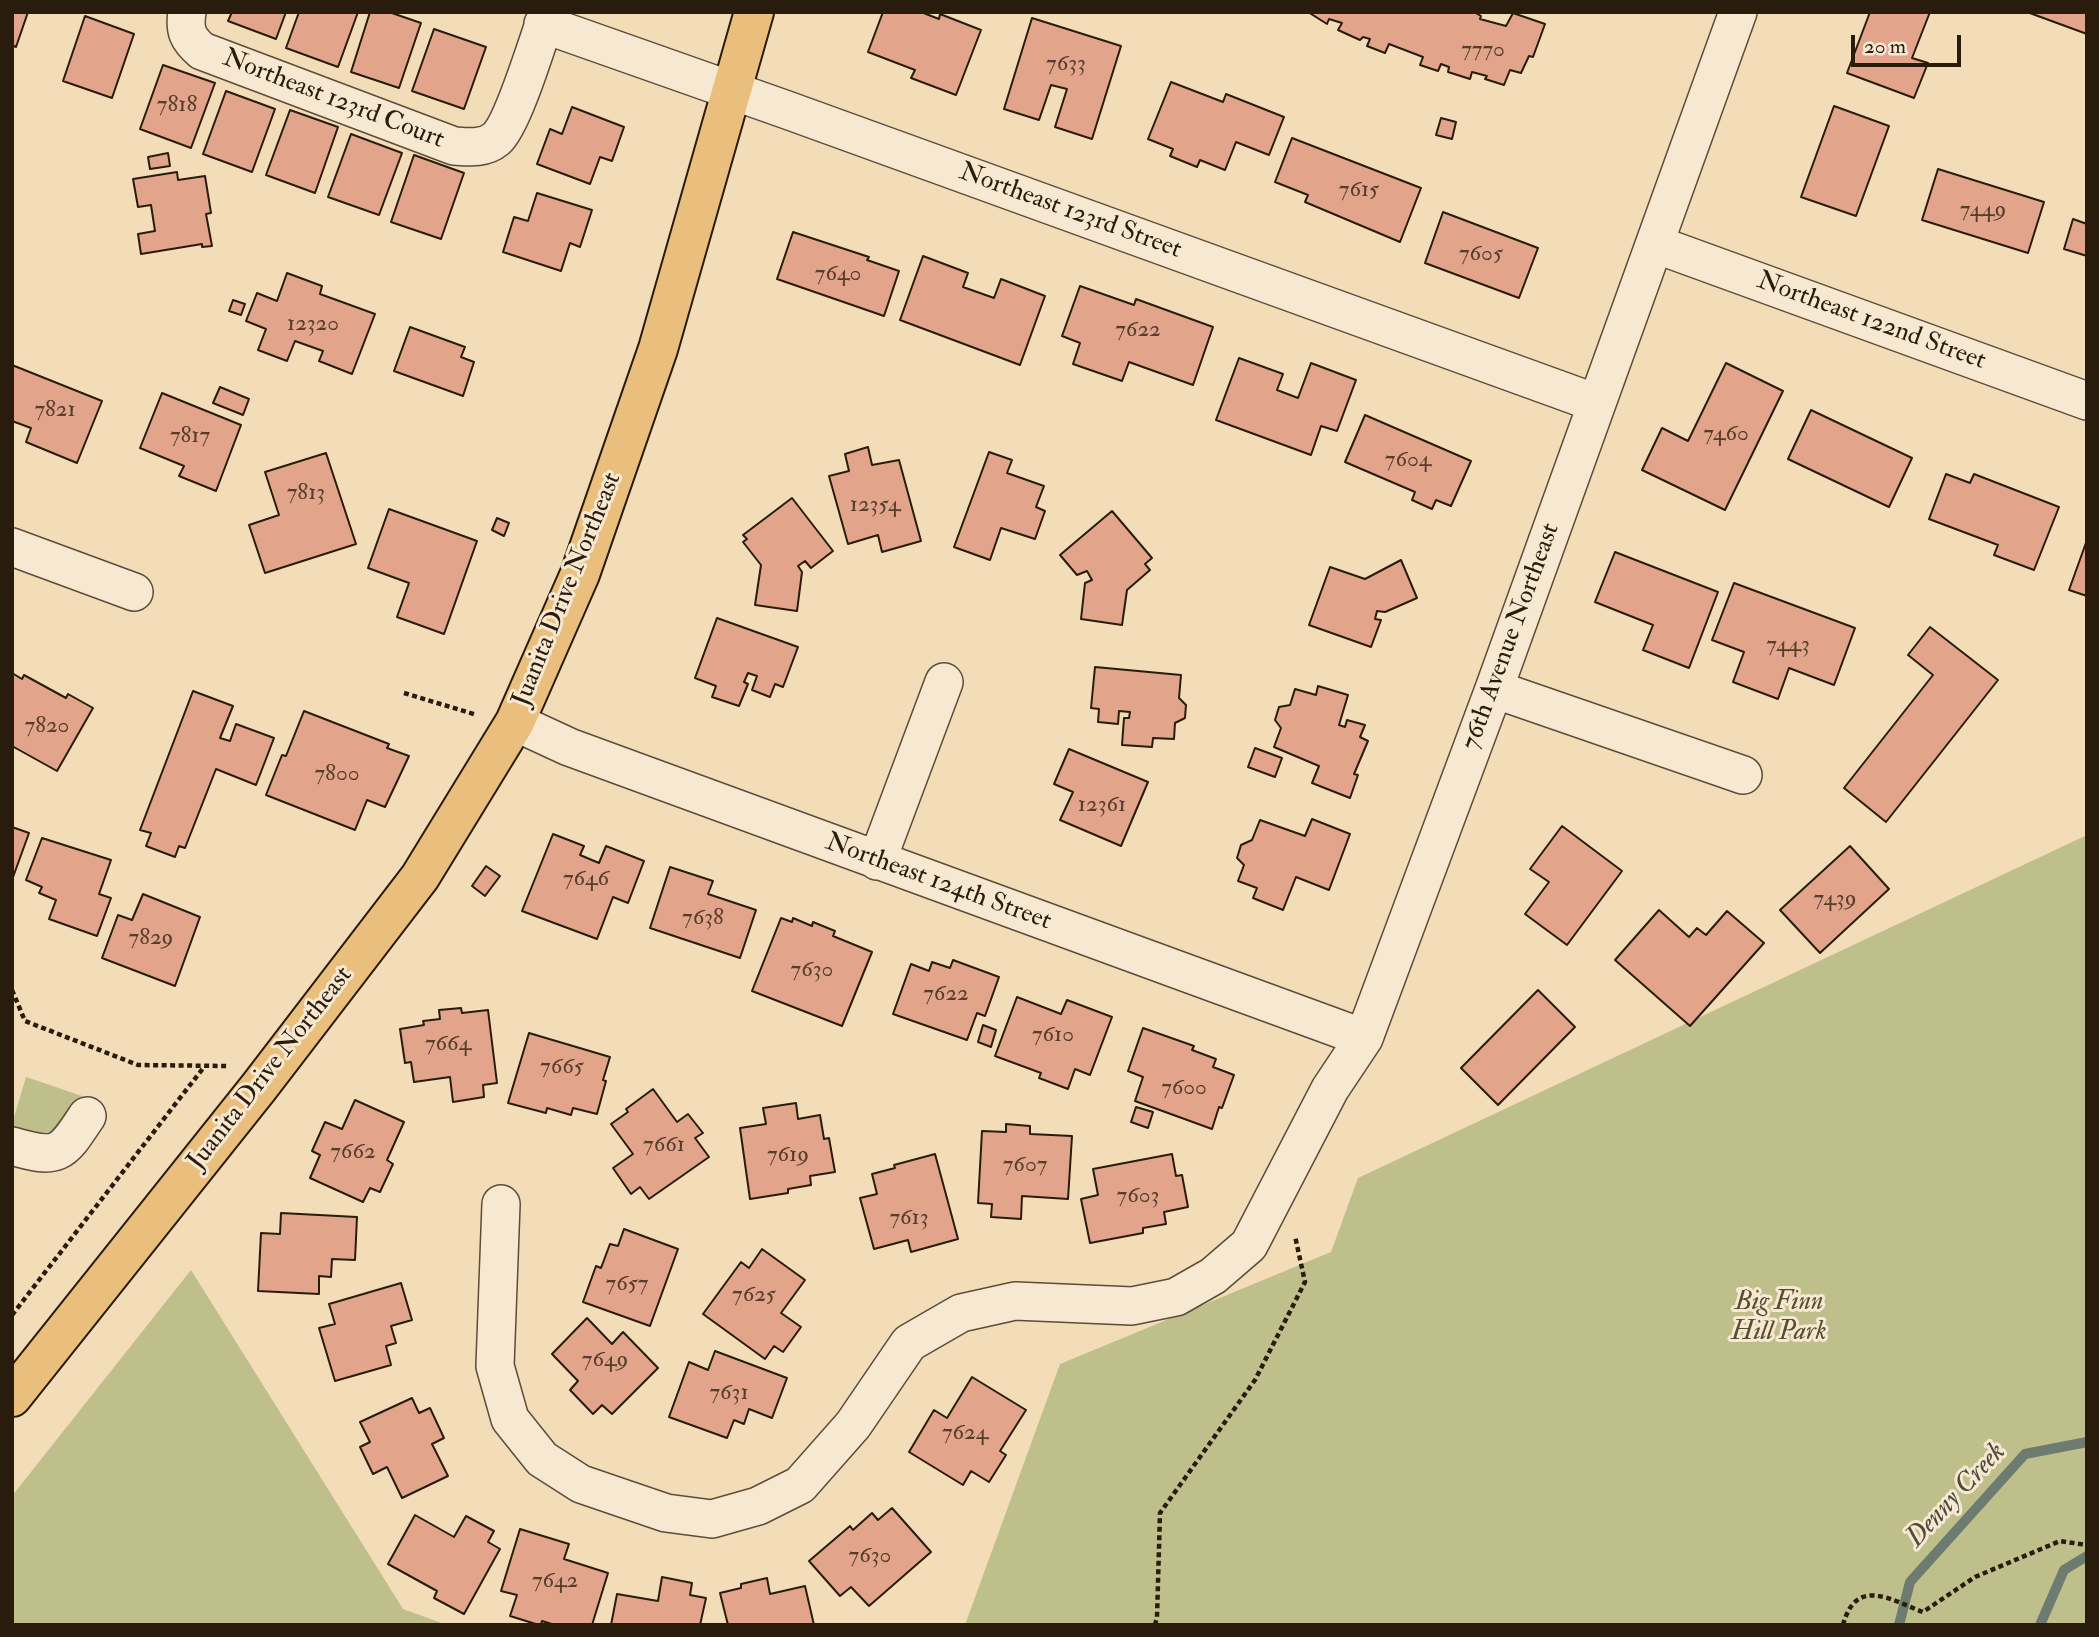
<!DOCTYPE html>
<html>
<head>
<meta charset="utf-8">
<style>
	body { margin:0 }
	#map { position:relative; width:2099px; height:1637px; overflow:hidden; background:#f3dcb8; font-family:"IM FELL Double Pica",serif }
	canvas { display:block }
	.frame { position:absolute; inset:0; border:14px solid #291c0d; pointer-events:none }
	.scale { position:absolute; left:1851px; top:35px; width:110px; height:32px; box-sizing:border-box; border:4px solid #291c0d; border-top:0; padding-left:9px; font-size:21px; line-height:24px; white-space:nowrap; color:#291c0d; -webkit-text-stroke:5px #f7e8d1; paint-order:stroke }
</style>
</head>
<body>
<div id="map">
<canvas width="2099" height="1637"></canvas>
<div class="frame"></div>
<div class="scale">20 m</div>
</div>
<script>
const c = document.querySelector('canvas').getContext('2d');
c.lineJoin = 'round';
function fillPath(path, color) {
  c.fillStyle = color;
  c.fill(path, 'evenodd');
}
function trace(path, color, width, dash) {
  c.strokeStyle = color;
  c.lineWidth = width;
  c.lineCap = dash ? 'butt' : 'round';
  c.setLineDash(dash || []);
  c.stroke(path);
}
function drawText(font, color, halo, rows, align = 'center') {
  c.font = font + ' "IM FELL Double Pica",serif';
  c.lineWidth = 6;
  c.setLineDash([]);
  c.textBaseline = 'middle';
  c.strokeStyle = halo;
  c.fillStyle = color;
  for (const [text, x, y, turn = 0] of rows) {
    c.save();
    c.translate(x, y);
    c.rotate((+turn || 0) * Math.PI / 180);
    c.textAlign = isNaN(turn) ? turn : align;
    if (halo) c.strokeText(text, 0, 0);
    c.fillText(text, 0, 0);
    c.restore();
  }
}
fillPath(new Path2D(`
	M2087,835V1625H965L1060,1364L1331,1252L1358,1178Z
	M26,1077L82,1096L56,1138L12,1134V1124Z
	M191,1270L403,1609L447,1625H12V1496Z`), '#bfbf8c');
trace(new Path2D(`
	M1899,1625L1910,1582L2025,1454L2087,1442
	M2040,1625L2064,1570L2087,1556`), '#6d7b70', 10);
const building = new Path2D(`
	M12,12H28L16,47L12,45Z
	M232,12H286L276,39L228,21Z
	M299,12H358L338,67L286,48Z
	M370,12H389L421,23L399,88L351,72Z
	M883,12H921L939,19L940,14L981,30L956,95L911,78L915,70L868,52Z
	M1308,12H1474L1481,16L1480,19L1506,26L1513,13L1545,24L1533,57L1529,56L1521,73L1510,70L1504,85L1485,79L1487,76L1472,72L1470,79L1448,72L1449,67L1441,64L1438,71L1420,65L1423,57L1389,44L1385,53L1367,46L1370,39L1363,37L1360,40L1338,30L1342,23L1329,19L1327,24Z
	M1870,12H1930L1912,58L1928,63L1914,98L1847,73Z
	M2027,12H2087V34Z
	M85,16L134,34L112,98L63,81Z
	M1032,18L1121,46L1092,139L1055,127L1067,89L1051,85L1039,120L1004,109Z
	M434,29L486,47L464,109L412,91Z
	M163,65L215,83L191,148L140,129Z
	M1171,82L1223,102L1226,94L1284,117L1269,155L1236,142L1225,170L1200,160L1197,167L1170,156L1173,149L1148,139Z
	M226,91L275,109L252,172L203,154Z
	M1834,106L1889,126L1856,216L1801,197Z
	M572,107L624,127L612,161L600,157L590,184L537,164L550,129L562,134Z
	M290,110L338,127L315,193L266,175Z
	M1441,118L1456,122L1452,139L1436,135Z
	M351,134L402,153L379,215L328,197Z
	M1292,138L1421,188L1400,242L1305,202L1308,195L1275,182Z
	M168,153L170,166L150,169L148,157Z
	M414,155L464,173L441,239L391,222Z
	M1938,169L2044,202L2028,253L1922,220Z
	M177,172L178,180L205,176L211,213L206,214L212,246L202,247V244L141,254L138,234L155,231L151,205L138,207L133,179Z
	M537,193L592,210L580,247L570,243L561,271L503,252L514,217L528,221Z
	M1443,212L1538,248L1519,298L1425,263Z
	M2073,219L2087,224V256L2064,249Z
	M793,232L869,257L867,260L899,271L884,316L777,279Z
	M923,256L968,273L963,287L994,298L1001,279L1045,296L1020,365L900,320Z
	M287,273L322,286L320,294L375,314L352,374L319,361L323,351L295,341L287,361L258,350L266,329L246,321L257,293L277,301Z
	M1080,286L1134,305L1136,299L1213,327L1193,385L1129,362L1122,381L1073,364L1080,343L1062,336Z
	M233,300L245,304L241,315L229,311Z
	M410,327L465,347L461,357L474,362L463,396L394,371Z
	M1239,358L1283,374L1277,390L1298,398L1311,363L1356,380L1337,431L1321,426L1311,455L1216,420Z
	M1726,363L1783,391L1725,510L1642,470L1662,428L1688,441Z
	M12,365L102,401L77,463L26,442L31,428L12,421Z
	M220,387L249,399L243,415L213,403Z
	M162,393L241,425L216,491L179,476L184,466L140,448Z
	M1811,410L1912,458L1889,507L1788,459Z
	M1365,415L1471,461L1451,506L1436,500L1432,509L1412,500L1415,492L1345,462Z
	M868,447L872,465L899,460L921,541L882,552L878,535L848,544L829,476L849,471L845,454Z
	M989,452L1012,460L1007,473L1044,486L1036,507L1045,511L1035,539L1001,528L990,560L954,547Z
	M326,453L356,544L265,573L249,525L279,515L265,472Z
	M1946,474L1970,483L1974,474L2059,507L2034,570L1994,555L1998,545L1929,519Z
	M792,498L833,551L811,568L805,561L798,566L802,572L797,611L755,605L761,565L743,542L747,539L743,535Z
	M389,509L477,541L444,634L397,617L409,583L368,568Z
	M1112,511L1152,558L1145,564L1150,570L1127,590L1122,625L1081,619L1085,583L1092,580L1087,571L1077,575L1060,555Z
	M497,518L509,523L504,536L492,530Z
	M2087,540V596L2069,590Z
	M1615,552L1718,592L1689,668L1643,650L1653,625L1595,602Z
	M1401,560L1417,598L1385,612L1377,611L1375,619L1381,620L1371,647L1309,625L1330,567L1365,579Z
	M1734,583L1855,628L1834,685L1789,668L1778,699L1733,682L1744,652L1712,640Z
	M717,618L798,647L783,687L775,684L770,697L752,690L757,676L748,673L744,682L748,684L739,706L712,697L716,686L695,678Z
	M1930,627L1998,680L1886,822L1844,788L1933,675L1908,655Z
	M1095,667L1181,675L1179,698L1186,705L1185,718L1175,723L1174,739L1153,738L1152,747L1122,745L1124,718H1129L1130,712L1119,711L1118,724L1098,722L1099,709L1091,708Z
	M12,673L22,679L24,675L66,698L68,694L93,708L57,771L12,746Z
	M1318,686L1348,695L1339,725L1345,727L1347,720L1365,725L1360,737L1368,741L1354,774L1358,775L1350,798L1312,783L1319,766L1274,747L1281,728L1275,720L1279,707L1290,705L1295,689L1316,695Z
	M193,691L233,706L220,738L230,741L236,724L274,738L256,785L216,769L185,848L179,846L175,857L146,846L151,833L140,830Z
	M304,711L389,744L387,748L409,756L385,807L367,800L355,830L266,795L282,755L286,756Z
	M1255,748L1282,758L1275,777L1248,767Z
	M1069,749L1148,782L1121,846L1060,820L1073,792L1054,784Z
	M1312,819L1350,834L1329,890L1296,877L1283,910L1253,898L1257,888L1238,881L1244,865L1237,858L1241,845L1252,840L1260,820L1305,836Z
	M1562,826L1622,871L1567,945L1525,914L1549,882L1530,869Z
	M12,827L29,833L12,880Z
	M553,834L584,846L580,855L599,863L606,846L644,861L628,903L613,897L597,939L522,911Z
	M42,838L111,860L99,894L111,898L97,936L49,919L56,900L39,893L42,887L26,880Z
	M1850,846L1889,889L1820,953L1780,910Z
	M486,866L500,876L485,896L472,886Z
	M670,867L713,881L708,894L756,910L740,958L650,928Z
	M143,894L200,917L175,986L102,958L118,915L132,920Z
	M1659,910L1689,937L1697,928L1706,935L1727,911L1764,943L1690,1026L1615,960Z
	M781,918L792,922L793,918L812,926L813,922L835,931L833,936L872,952L842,1026L752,991Z
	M953,960L999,977L985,1016L977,1013L967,1040L893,1014L911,964L929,971L932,962L950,968Z
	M1538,990L1575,1027L1498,1105L1461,1068Z
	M1017,997L1061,1014L1067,1000L1112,1017L1090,1075L1075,1069L1068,1089L1039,1078L1041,1073L995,1056Z
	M461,1008L462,1013L488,1010L497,1083L483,1085L484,1097L453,1102L450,1077L414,1082L411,1062L405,1063L400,1029L424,1025L423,1021L440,1019L439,1010Z
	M983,1025L996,1030L991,1047L978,1042Z
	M1143,1028L1194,1046L1192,1050L1216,1059L1213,1067L1234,1075L1222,1108L1219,1107L1212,1129L1135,1101L1143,1077L1128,1071Z
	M529,1033L610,1057L603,1080L606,1081L597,1114L573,1108L571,1115L547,1108L546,1113L508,1103Z
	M653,1089L677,1122L688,1114L703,1133L695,1138L709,1157L649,1199L640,1187L631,1194L613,1168L633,1154L611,1124L628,1112L626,1109Z
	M355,1100L404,1122L387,1160L393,1164L380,1192L370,1188L363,1202L310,1178L320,1155L312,1151L325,1122L342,1129Z
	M796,1103L798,1119L820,1115L824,1139L829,1138L835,1172L810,1176L811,1185L788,1189V1193L750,1199L740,1128L766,1124L763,1108Z
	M1136,1107L1153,1112L1148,1128L1131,1122Z
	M1006,1124L1030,1126V1134L1072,1136L1068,1199L1022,1196L1021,1219L991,1217L992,1204L978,1203L982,1131L1006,1132Z
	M935,1154L958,1239L911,1252L908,1240L874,1249L860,1198L877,1194L872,1174L895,1168L894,1165Z
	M1172,1154L1176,1176L1182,1175L1188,1207L1164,1212L1166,1224L1143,1228V1233L1090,1243L1081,1199L1098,1195L1093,1169Z
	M281,1213L357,1217L355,1260L332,1259L331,1277L319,1276V1294L258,1291L261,1233L280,1234Z
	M624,1229L678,1249L650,1326L583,1302L596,1266L601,1268L610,1244L618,1246Z
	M762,1249L805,1280L781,1313L801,1327L783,1352L774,1346L765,1359L703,1314L741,1262L749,1268Z
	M401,1283L412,1320L391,1326L396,1343L386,1346L391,1365L335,1381L319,1328L335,1324L329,1304Z
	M587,1318L612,1344L623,1332L658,1368L612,1414L602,1405L593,1414L570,1390L578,1381L552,1354Z
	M715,1351L787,1378L772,1418L749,1409L744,1424L734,1420L727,1438L669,1417L689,1362L708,1370Z
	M972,1377L1026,1410L1000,1451L1006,1455L989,1482L971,1471L963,1485L909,1452L934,1410L947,1418Z
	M412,1398L419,1413L430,1408L444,1438L432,1444L448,1476L402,1498L387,1467L373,1474L360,1447L370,1442L360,1422Z
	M892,1508L931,1552L869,1606L851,1587L840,1596L809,1561L850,1526L853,1530L872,1513L878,1520Z
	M415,1515L454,1537L466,1516L494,1531L488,1542L500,1549L464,1614L434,1598L437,1591L388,1564Z
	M520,1529L569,1544L564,1559L608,1573L592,1625H555L542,1621L541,1625H539L510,1616L517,1595L501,1591Z
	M662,1577L692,1583L690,1595L706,1598L700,1625H611L617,1594L658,1601Z
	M767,1578L770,1594L805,1586L814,1625H728L720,1593L741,1588V1584Z`);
fillPath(building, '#e2a58b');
trace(building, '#291c0d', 2);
const minor = new Path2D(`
	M187,12C184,31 188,39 202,51L454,146C469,147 484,149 496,139C513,125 539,37 548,12
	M543,24L787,110L1596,403
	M1655,244L2087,401
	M12,547L134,592
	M1494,689L1743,775
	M515,722L569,747L1364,1038
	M877,861L944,682
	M12,1146C59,1160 62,1154 87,1116
	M501,1204L495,1366L510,1419L542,1459L581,1484L666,1513L712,1519L758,1506L800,1485L853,1425L909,1343L961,1313L1015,1301L1132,1306L1176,1297L1213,1276L1249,1245L1330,1089L1364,1038L1494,689L1738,12`);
const major = new Path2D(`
	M12,1397L259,1087L420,877L515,722L580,574L658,349L754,12`);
trace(minor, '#5c4c38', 40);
trace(major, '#291c0d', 42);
trace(new Path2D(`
	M404,693L477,715
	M12,990L25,1021L138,1065L227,1066
	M12,1315L204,1067
	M1155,1625L1157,1617L1160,1513L1255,1380L1305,1282L1295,1236
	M1843,1625C1856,1576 1891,1600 1923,1612L1975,1577L2060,1541L2087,1545`), '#291c0d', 4.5, [5, 3.5]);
trace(minor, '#f7e8d1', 37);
trace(major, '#eabe7c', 38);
drawText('23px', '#573e2c', null, [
	["7770",1483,51],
	["7633",1066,65],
	["7818",177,106],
	["7615",1359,191],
	["7449",1983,211],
	["7605",1481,255],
	["7640",838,275],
	["12320",313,325],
	["7622",1138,331],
	["7821",55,411],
	["7460",1726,435],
	["7817",190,437],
	["7604",1408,461],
	["7813",306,494],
	["12354",875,506],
	["7443",1788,646],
	["7820",47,727],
	["7800",337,775],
	["12361",1102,806],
	["7646",586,880],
	["7439",1835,900],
	["7638",703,919],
	["7829",151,939],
	["7630",812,971],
	["7622",946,995],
	["7610",1053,1036],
	["7664",448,1045],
	["7665",562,1068],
	["7600",1184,1089],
	["7661",664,1146],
	["7662",353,1153],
	["7619",788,1156],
	["7607",1025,1166],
	["7603",1138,1197],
	["7613",909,1219],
	["7657",627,1285],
	["7625",754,1296],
	["7649",605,1361],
	["7631",729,1394],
	["7624",965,1434],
	["7630",870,1557],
	["7642",555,1582]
]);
drawText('26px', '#291c0d', '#f7e8d1', [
	["Northeast 123rd Court",333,100,21],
	["Northeast 123rd Street",1070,212,20],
	["Northeast 122nd Street",1871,322,20],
	["Juanita Drive Northeast",568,590,-68],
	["76th Avenue Northeast",1512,637,-70],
	["Northeast 124th Street",938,883,20],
	["Juanita Drive Northeast",271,1069,-52]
]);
drawText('italic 26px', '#564d33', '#f7e8d1', [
	["Big Finn",1779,1303],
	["Hill Park",1779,1333]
]);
drawText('italic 28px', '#4b4c3f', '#f7e8d1', [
	["Denny Creek",1957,1496,-47]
]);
</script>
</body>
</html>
